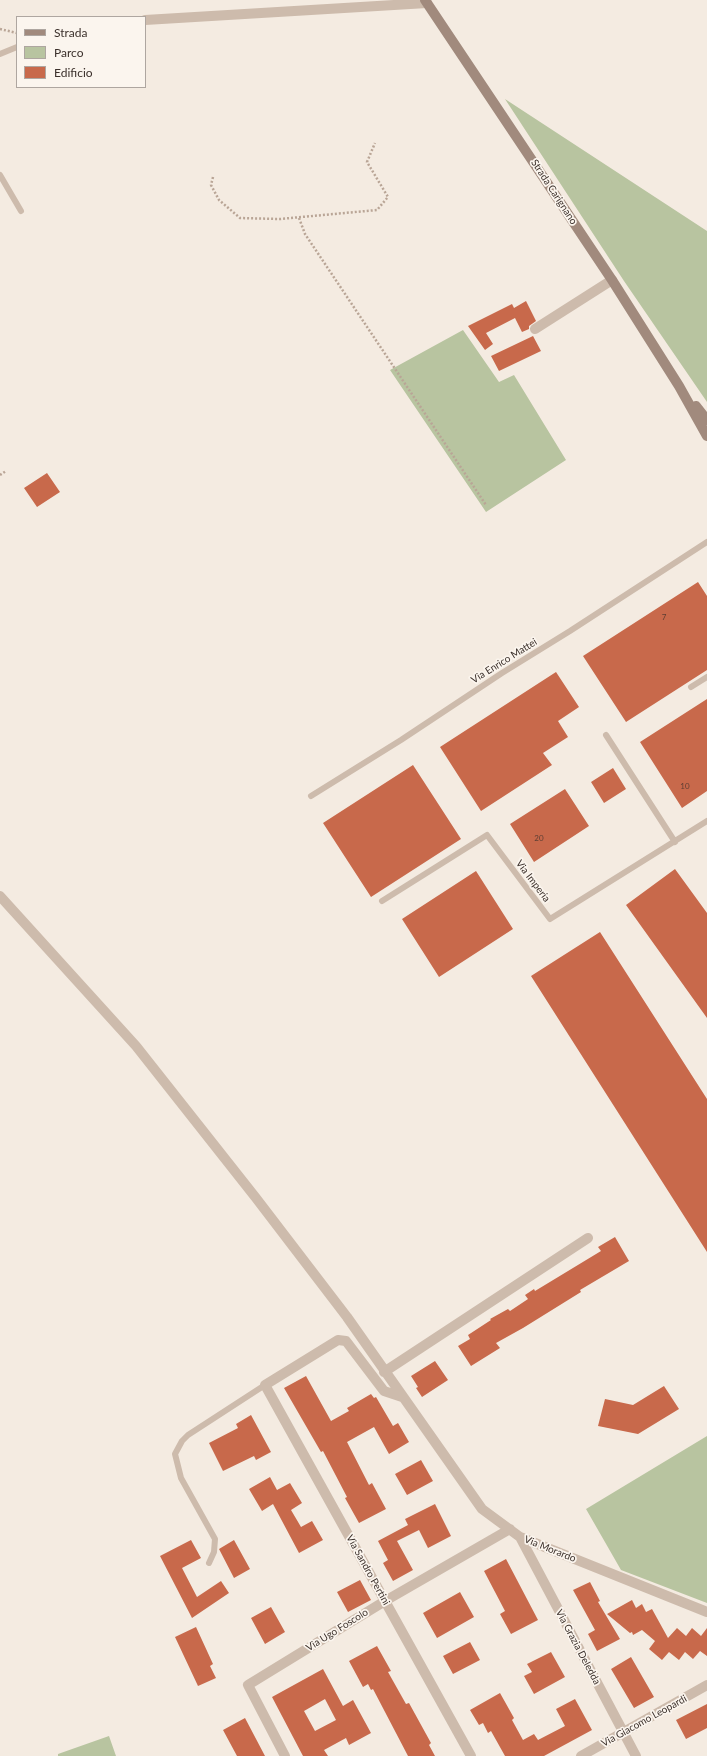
<!DOCTYPE html>
<html>
<head>
<meta charset="utf-8">
<style>
	body { margin:0 }
	#map { position:relative; width:707px; height:1756px; overflow:hidden; background:#f4ebe1; font-family:Lato,sans-serif }
	canvas { display:block }
	.legend { position:absolute; left:16px; top:16px; width:130px; height:72px; box-sizing:border-box; background:#fbf5ee; border:1px solid #aea6a0; margin:0; padding:5px 7px; list-style:none; font-size:12px; color:#3b302b }
	.legend li { display:flex; align-items:center; gap:8px; height:20px }
	.legend b { width:20px; border:1px solid #aea6a0 }
</style>
</head>
<body>
<div id="map">
<canvas width="707" height="1756"></canvas>
<ul class="legend">
<li><b style="height:5px;background:#a18a7d"></b>Strada</li>
<li><b style="height:11px;background:#b8c4a0"></b>Parco</li>
<li><b style="height:11px;background:#c8694b"></b>Edificio</li>
</ul>
</div>
<script>
const c = document.querySelector('canvas').getContext('2d');
c.lineJoin = 'round';
function fillPath(path, color) {
  c.fillStyle = color;
  c.fill(path, 'evenodd');
}
function trace(path, color, width, dash) {
  c.strokeStyle = color;
  c.lineWidth = width;
  c.lineCap = dash ? 'butt' : 'round';
  c.setLineDash(dash || []);
  c.stroke(path);
}
function drawText(font, color, halo, rows, align = 'center') {
  c.font = font + ' Lato,sans-serif';
  c.lineWidth = 3.5;
  c.setLineDash([]);
  c.textBaseline = 'middle';
  c.strokeStyle = halo;
  c.fillStyle = color;
  for (const [text, x, y, turn = 0] of rows) {
    c.save();
    c.translate(x, y);
    c.rotate((+turn || 0) * Math.PI / 180);
    c.textAlign = isNaN(turn) ? turn : align;
    if (halo) c.strokeText(text, 0, 0);
    c.fillText(text, 0, 0);
    c.restore();
  }
}
fillPath(new Path2D(`
	M505,99L707,231V402L624,281Z
	M463,330L499,382L514,375L566,460L486,512L390,370Z
	M707,1436V1603L621,1570L586,1509Z
	M109,1736L116,1756H58V1754Z`), '#b8c4a0');
fillPath(new Path2D(`
	M526,301L536,321L529,326V329L522,332L515,318L486,333L493,344L485,350L468,326L512,304L514,308Z
	M533,336L541,351L499,371L491,356Z
	M47,473L60,492L37,507L24,488Z
	M698,582L707,596V670L626,722L583,656Z
	M556,672L579,707L558,721L568,737L543,753L552,765L481,811L440,747Z
	M707,699V791L682,808L640,742Z
	M413,765L461,839L371,897L323,823Z
	M613,768L626,789L604,803L591,782Z
	M565,789L589,826L534,862L510,824Z
	M675,869L707,913V1018L626,905Z
	M476,871L513,929L439,977L402,919Z
	M600,932L707,1099V1252L531,976Z
	M615,1237L629,1261L580,1290L581,1292L523,1328L496,1343L500,1348L471,1366L458,1346L470,1339L468,1335L491,1320L490,1319L508,1309L510,1311L528,1299L525,1295L534,1289L535,1291L601,1251L598,1247Z
	M435,1361L448,1380L422,1397L416,1388L418,1387L411,1376Z
	M306,1376L331,1421L349,1411L347,1408L371,1394L374,1398L376,1397L393,1426L398,1423L409,1442L389,1454L374,1427L347,1442L369,1485L372,1483L386,1509L359,1523L345,1498L347,1497L323,1451L321,1452L284,1388Z
	M664,1386L679,1409L638,1434L598,1426L605,1399L633,1405Z
	M251,1415L271,1452L256,1460L254,1456L223,1471L209,1443L238,1428L236,1424Z
	M421,1460L433,1481L407,1495L395,1474Z
	M270,1477L277,1490L290,1483L302,1503L291,1510L301,1527L312,1521L323,1540L299,1553L273,1504L262,1511L249,1489Z
	M435,1504L451,1536L428,1548L419,1530L397,1541L413,1570L393,1581L383,1563L388,1560L378,1541L408,1525L405,1519Z
	M191,1540L201,1558L182,1568L197,1597L221,1581L229,1593L192,1618L160,1556Z
	M234,1540L250,1569L234,1578L219,1549Z
	M506,1559L538,1620L511,1634L500,1614L505,1611L484,1571Z
	M360,1580L371,1600L348,1612L337,1592Z
	M590,1582L600,1601L598,1602L620,1639L597,1651L588,1634L595,1630L573,1590Z
	M460,1592L474,1617L437,1638L423,1613Z
	M632,1600L636,1608L642,1604L646,1612L652,1609L668,1638L677,1628L686,1636L692,1628L701,1636L707,1628V1656L700,1651L693,1659L685,1652L679,1660L669,1652L662,1660L649,1649L655,1641L642,1630L633,1635L632,1632L630,1633L607,1614Z
	M271,1607L285,1632L265,1644L251,1618Z
	M196,1627L213,1664L210,1666L216,1678L198,1686L175,1637Z
	M470,1642L480,1660L453,1674L443,1656Z
	M377,1646L391,1671L388,1672L406,1704L409,1703L431,1743L429,1745L435,1756H408L373,1689L371,1690L368,1684L363,1687L349,1661Z
	M551,1652L565,1677L534,1694L524,1676L532,1672L527,1664Z
	M631,1657L654,1697L634,1708L611,1669Z
	M323,1669L343,1706L353,1700L371,1733L349,1745L346,1738L324,1750L328,1756H303L272,1697ZM325,1699L336,1720L315,1731L304,1711Z
	M500,1693L514,1718L512,1720L523,1740L534,1734L538,1740L565,1726L556,1709L575,1699L592,1730L544,1756H505L491,1731L488,1733L483,1723L479,1725L470,1710Z
	M707,1704V1728L686,1739L676,1720Z
	M245,1718L265,1756H237L223,1730Z`), '#c8694b');
trace(new Path2D(`
	M0,29L17,33
	M213,177L211,185L219,200L240,218L280,219L377,210L388,197L367,162L375,143
	M299,218L305,234L486,505
	M0,475L6,471`), '#b9a596', 2.5, [2, 2]);
trace(new Path2D(`
	M0,54L17,47
	M0,175L21,211
	M691,687L707,677
	M606,735L675,842
	M311,796L401,740L502,673L570,631L707,542
	M382,901L487,835L550,919L707,821
	M209,1563L214,1552L215,1539L181,1478L175,1454L182,1441L188,1435L265,1385`), '#cdbbac', 6);
trace(new Path2D(`
	M145,20L427,3
	M535,329L612,280
	M0,896L136,1046L256,1198L347,1317L482,1509L520,1537L707,1612
	M384,1372L588,1238
	M402,1397L384,1391L346,1341L338,1340L265,1385L471,1756
	M520,1537L636,1756
	M285,1756L248,1685L385,1601L510,1529
	M581,1756L707,1685`), '#cdbbac', 10);
trace(new Path2D(`
	M425,0L612,280L679,386L707,436
	M696,406L707,420`), '#a18a7d', 10);
drawText('8px', '#5e3e33', null, [
	["7",664,617],
	["10",685,786],
	["20",539,838]
]);
drawText('10px', '#3b302b', '#fbf5ee', [
	["Strada Carignano",554,192,57],
	["Via Enrico Mattei",504,661,-32],
	["Via Imperia",533,881,53],
	["Via Morardo",550,1549,22],
	["Via Sandro Pertini",368,1570,61],
	["Via Ugo Foscolo",337,1630,-32],
	["Via Grazia Deledda",578,1647,62],
	["Via Giacomo Leopardi",644,1721,-29]
]);
</script>
</body>
</html>
